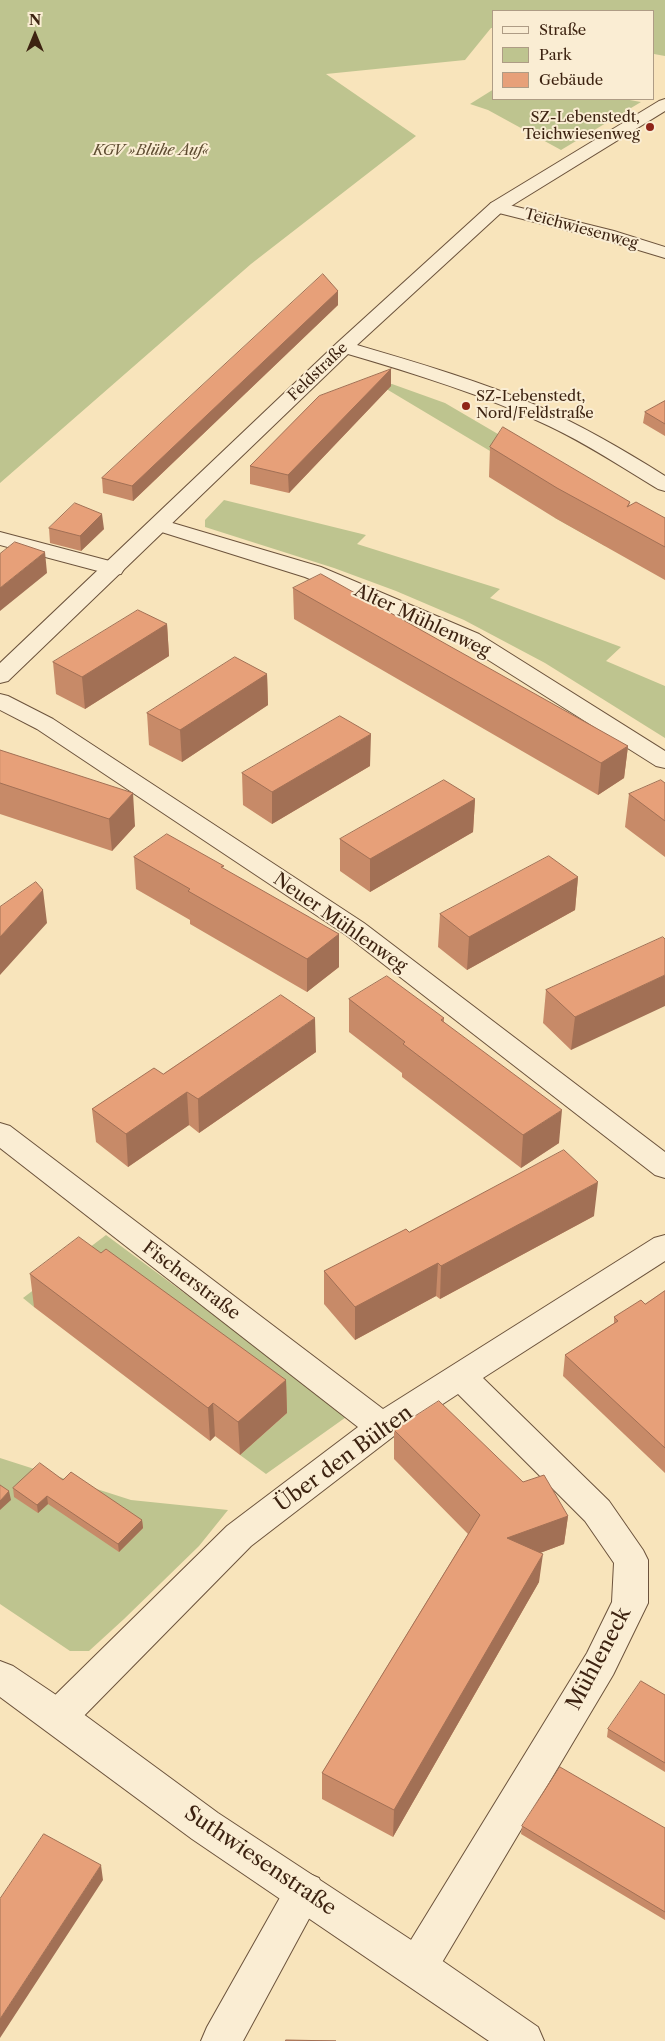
<!DOCTYPE html>
<html>
<head>
<meta charset="utf-8">
<style>
	body { margin:0 }
	#map { position:relative; width:665px; height:2041px; overflow:hidden; background:#f8e4bb; font-family:"Libre Caslon Text",serif }
	canvas { display:block }
	.legend { position:absolute; left:492px; top:10px; width:162px; height:90px; box-sizing:border-box; background:#faedd3; border:1px solid #ae9c85; margin:0; padding:6px 9px; list-style:none; font-size:15px; color:#3d2311 }
	.legend li { display:flex; align-items:center; gap:10px; height:25px }
	.legend b { width:25px; border:1px solid #ae9c85 }
	.north { position:absolute; left:10px; top:10px; width:50px; height:50px; -webkit-text-stroke:4px #faedd3; paint-order:stroke; rotate:0deg; font-size:14px; font-weight:700; line-height:20px; text-align:center; color:#3d2311 }
	.north::after { content:''; display:block; margin:auto; width:18px; height:22px; background:#3d2311; clip-path:polygon(50% 0,100% 100%,50% 72%,0 100%) }
</style>
</head>
<body>
<div id="map">
<canvas width="665" height="2041"></canvas>
<ul class="legend">
<li><b style="height:6px;background:#faedd3"></b>Straße</li>
<li><b style="height:14px;background:#bec48f"></b>Park</li>
<li><b style="height:14px;background:#e7a079"></b>Gebäude</li>
</ul>
<div class="north">N</div>
</div>
<script>
const c = document.querySelector('canvas').getContext('2d');
c.lineJoin = 'round';
function fillPath(path, color) {
  c.fillStyle = color;
  c.fill(path, 'evenodd');
}
function trace(path, color, width, dash) {
  c.strokeStyle = color;
  c.lineWidth = width;
  c.lineCap = dash ? 'butt' : 'round';
  c.setLineDash(dash || []);
  c.stroke(path);
}
function drawText(font, color, halo, rows, align = 'center') {
  c.font = font + ' "Libre Caslon Text",serif';
  c.lineWidth = 4;
  c.setLineDash([]);
  c.textBaseline = 'middle';
  c.strokeStyle = halo;
  c.fillStyle = color;
  for (const [text, x, y, turn = 0] of rows) {
    c.save();
    c.translate(x, y);
    c.rotate((+turn || 0) * Math.PI / 180);
    c.textAlign = isNaN(turn) ? turn : align;
    if (halo) c.strokeText(text, 0, 0);
    c.fillText(text, 0, 0);
    c.restore();
  }
}
fillPath(new Path2D(`
	M0,0H665V56L654,54V11H494V28H491L465,60L326,74L416,136L251,264L0,483Z
	M494,89V99H624L641,102L561,150L488,110L470,104Z
	M378,384H392L445,403L631,512L633,533L605,546L555,518L582,506Z
	M224,500L366,535L357,544L500,589L490,598L621,647L606,661L665,686V738L545,663L464,620L396,591L334,568L205,527V520Z
	M106,1235L349,1415L266,1474L240,1455L287,1413L82,1270L34,1307L23,1298Z
	M0,1458L131,1500L228,1510L199,1546L124,1619L89,1651H70L0,1604Z`), '#bec48f');
const minor = new Path2D(`
	M497,202L614,231L665,247V258L602,239L491,211L489,207L491,203Z
	M159,519L321,567L479,634L665,751V768L656,766L463,644L305,577L152,529L148,525L152,521Z
	M0,532L121,564L124,569L121,574L113,575L0,545Z
	M0,694L8,696L53,719L364,923L665,1152V1178L655,1175L346,935L37,729L0,710Z
	M0,1123L10,1126L383,1409L654,1238L665,1235V1261L483,1378L609,1501L643,1550L648,1560V1603L613,1675L431,1981L417,1987L403,1981L397,1967L403,1953L587,1653L612,1602L614,1563L585,1521L458,1394L394,1436L251,1546L71,1729L58,1734L45,1729L40,1717L45,1705L227,1526L358,1427L0,1148Z
	M305,1872L319,1878L324,1891L243,2041H201L207,2027L291,1878Z`);
const tertiary = new Path2D(`
	M665,99V111L503,211L357,345C418,363 480,381 538,406C582,426 624,450 665,476V491L658,489C622,467 587,444 549,426C484,395 416,374 348,354L8,681L0,683V663L337,343L491,203L659,101Z
	M0,1661L13,1666L71,1705L218,1813L431,1953L538,2027L544,2041H489L192,1839L0,1697Z`);
trace(minor, '#6c533c', 2);
trace(tertiary, '#6c533c', 2);
fillPath(minor, '#faedd3');
fillPath(tertiary, '#faedd3');
fillPath(new Path2D(`
	M338,291V305L133,501L103,493L102,478Z
	M391,369V386L289,493L250,484V466Z
	M665,401V436L643,423L645,412Z
	M490,447L630,502L629,506L665,518V580L555,518L489,477Z
	M49,528L104,529L81,551L50,543Z
	M293,588L628,746L624,778L598,795L294,619Z
	M167,624L169,656L85,709L56,694L53,662Z
	M267,674L268,705L182,762L149,745L147,713Z
	M0,750L135,826L112,851L0,814Z
	M370,766L272,824L243,805L242,773Z
	M665,783V857L625,827L629,794Z
	M475,799L473,832L370,892L340,871V839Z
	M134,857L339,934V967L307,992L190,924V920L136,889Z
	M578,877L575,910L467,970L438,947L440,914Z
	M665,939L571,1050L543,1023L546,990Z
	M349,999L444,1018V1022L559,1143L521,1168L402,1077V1073L349,1032Z
	M316,1052L199,1133L189,1125L128,1167L96,1142L92,1109L163,1074Z
	M594,1216L440,1299L436,1296L355,1340L324,1304V1271L409,1232Z
	M101,1253L286,1380L287,1413L240,1455L215,1436L210,1441L34,1307L30,1274Z
	M665,1291V1473L563,1376L565,1355L614,1323V1317L645,1304Z
	M394,1430L523,1482L568,1516L564,1544L540,1553L539,1582L393,1837L322,1799V1773L468,1534L394,1459Z
	M63,1480L142,1520L143,1528L119,1552L48,1504L38,1513L14,1497L13,1488Z
	M665,1695V1772L607,1737L608,1729Z
	M522,1826L665,1828V1920L521,1834Z`), '#c78a68');
fillPath(new Path2D(`
	M338,291V305L133,501L132,486Z
	M391,369V386L289,493L288,475Z
	M102,514L104,529L81,551L80,536Z
	M45,552L47,573L0,611V588Z
	M167,624L169,656L85,709L82,677Z
	M267,674L268,705L182,762L180,730Z
	M371,734L370,766L272,824V792Z
	M628,746L624,778L598,795L601,763Z
	M133,793L135,826L112,851L109,819Z
	M475,799L473,832L370,892V859Z
	M578,877L575,910L467,970L469,937Z
	M43,890L47,923L0,975V937Z
	M339,934V967L307,992V959Z
	M665,975V1006L571,1050L575,1017Z
	M315,1018L316,1052L199,1133L198,1099Z
	M187,1092L189,1125L128,1167L126,1134Z
	M562,1110L559,1143L521,1168L523,1135Z
	M598,1182L594,1216L440,1299L441,1266Z
	M438,1263L436,1296L355,1340V1307Z
	M286,1380L287,1413L240,1455L238,1422Z
	M213,1403L215,1436L210,1441L208,1408Z
	M9,1491L11,1500L0,1510V1501Z
	M47,1496L48,1504L38,1513L37,1505Z
	M568,1516L564,1544L505,1566L507,1538Z
	M142,1520L143,1528L119,1552L118,1544Z
	M543,1554L539,1582L393,1837L394,1810Z
	M101,1865L103,1880L0,2038V2019Z`), '#a27055');
const building = new Path2D(`
	M323,274L338,291L132,486L102,478Z
	M391,369L288,475L250,466L319,396Z
	M665,401V424L645,412Z
	M503,427L630,502L627,507L636,502L665,518V547L557,488L490,447Z
	M75,503L102,514L80,536L49,528Z
	M15,542L45,552L0,588V554Z
	M321,574L628,746L601,763L293,588Z
	M138,610L167,624L82,677L53,662Z
	M235,657L267,674L180,730L147,713Z
	M340,716L371,734L272,792L242,773Z
	M0,750L133,793L109,819L0,783Z
	M444,780L475,799L370,859L340,839Z
	M661,780L665,783V821L629,794Z
	M167,834L224,866L221,867L339,934L307,959L188,891L190,889L134,857Z
	M549,856L578,877L469,937L440,914Z
	M36,882L43,890L0,937V907Z
	M663,937L665,939V975L575,1017L546,990Z
	M387,976L444,1018L441,1020L562,1110L523,1135L403,1044L405,1042L349,999Z
	M281,995L315,1018L198,1099L187,1092L126,1134L92,1109L154,1068L163,1074Z
	M564,1150L598,1182L441,1266L438,1263L355,1307L324,1271L406,1229L409,1232Z
	M79,1237L101,1253L106,1249L286,1380L238,1422L213,1403L208,1408L30,1274Z
	M665,1291V1448L565,1355L618,1321L614,1317L641,1300L645,1304Z
	M439,1401L523,1482L544,1475L568,1516L507,1538L543,1554L394,1810L322,1773L480,1515L394,1430Z
	M40,1463L63,1480L71,1472L142,1520L118,1544L47,1496L37,1505L13,1488Z
	M0,1485L9,1491L0,1501Z
	M641,1681L665,1695V1763L608,1729Z
	M560,1767L665,1828V1912L522,1826Z
	M44,1834L101,1865L0,2019V1899Z
	M286,2040L336,2041H286Z`);
fillPath(building, '#e7a079');
trace(building, '#a27055', 1);
for (const [x, y, r, color] of [
	[650,127,5,"#8f2418"],
	[466,406,5,"#8f2418"]
]) {
  const dot = new Path2D();
  dot.arc(x, y, r, 0, 2 * Math.PI);
  c.fillStyle = color;
  c.fill(dot);
  trace(dot, '#faedd3', 2);
}
drawText('15px', '#3d2311', '#faedd3', [
	["SZ-Lebenstedt,",640,118],
	["Teichwiesenweg",640,135],
	["SZ-Lebenstedt,",476,397,"left"],
	["Nord/Feldstraße",476,414,"left"]
], 'right');
drawText('italic 15px', '#5d4b30', '#faedd3', [
	["KGV »Blühe Auf«",151,151]
]);
drawText('15px', '#3d2311', '#faedd3', [
	["Teichwiesenweg",581,229,15],
	["Feldstraße",318,372,-44]
]);
drawText('18px', '#3d2311', '#faedd3', [
	["Alter Mühlenweg",422,621,25],
	["Neuer Mühlenweg",340,923,35],
	["Fischerstraße",191,1281,37]
]);
drawText('21px', '#3d2311', '#faedd3', [
	["Über den Bülten",344,1459,-36],
	["Mühleneck",599,1659,-62],
	["Suthwiesenstraße",260,1861,34]
]);
</script>
</body>
</html>
